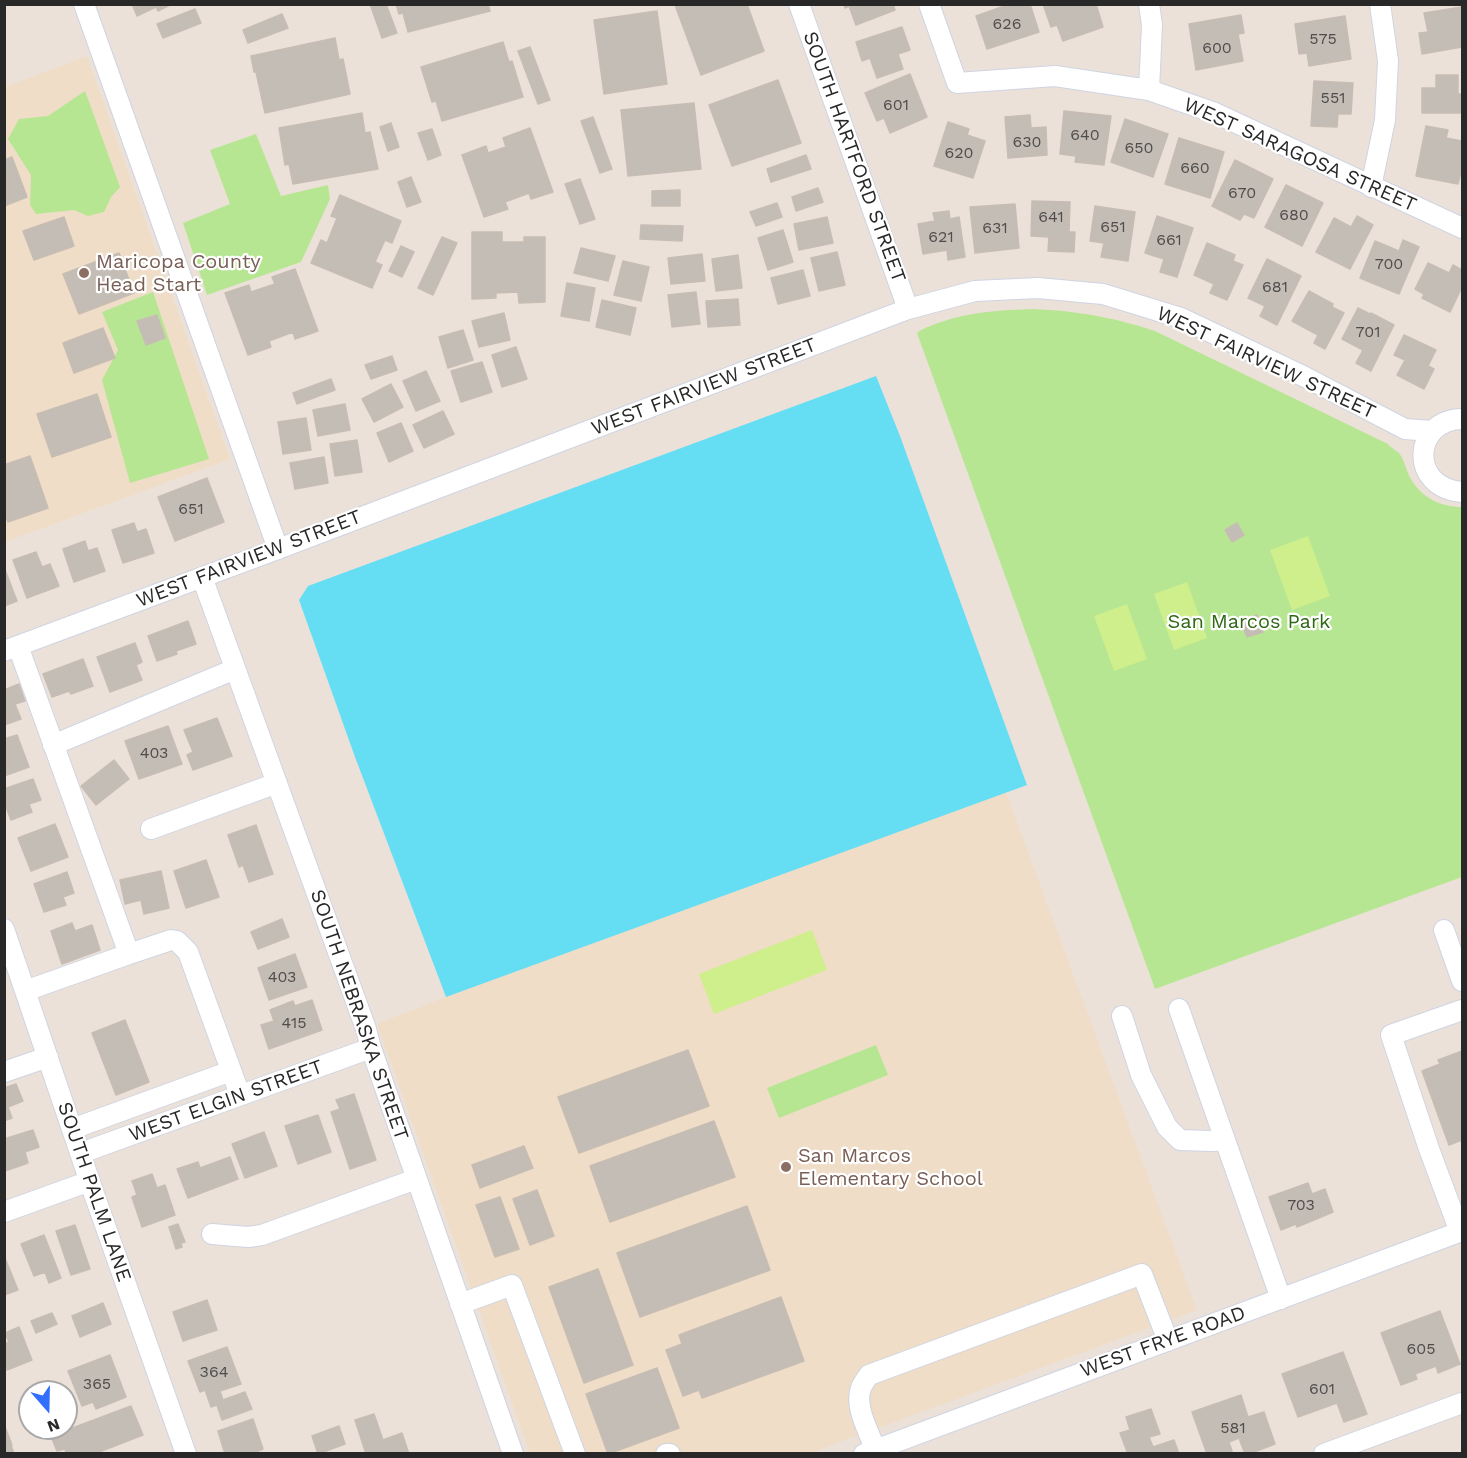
<!DOCTYPE html>
<html>
<head>
<meta charset="utf-8">
<style>
	body { margin:0 }
	#map { position:relative; width:1467px; height:1458px; overflow:hidden; background:#ece1d9; font-family:"Work Sans",sans-serif }
	canvas { display:block }
	.frame { position:absolute; inset:0; border:6px solid #282828; pointer-events:none }
	.north { position:absolute; left:18px; top:1380px; width:60px; height:60px; box-sizing:border-box; background:#fff; border:2px solid #a9a9a9; border-radius:50%; rotate:160deg; font-size:16px; font-weight:700; line-height:24px; text-align:center; color:#282828 }
	.north::after { content:''; display:block; margin:auto; width:21px; height:27px; background:#326fff; clip-path:polygon(50% 0,100% 100%,50% 72%,0 100%) }
</style>
</head>
<body>
<div id="map">
<canvas width="1467" height="1458"></canvas>
<div class="frame"></div>
<div class="north">N</div>
</div>
<script>
const c = document.querySelector('canvas').getContext('2d');
c.lineJoin = 'round';
function fillPath(path, color) {
  c.fillStyle = color;
  c.fill(path, 'evenodd');
}
function trace(path, color, width, dash) {
  c.strokeStyle = color;
  c.lineWidth = width;
  c.lineCap = dash ? 'butt' : 'round';
  c.setLineDash(dash || []);
  c.stroke(path);
}
function drawText(font, color, halo, rows, align = 'center') {
  c.font = font + ' "Work Sans",sans-serif';
  c.lineWidth = 4.5;
  c.setLineDash([]);
  c.textBaseline = 'middle';
  c.strokeStyle = halo;
  c.fillStyle = color;
  for (const [text, x, y, turn = 0] of rows) {
    c.save();
    c.translate(x, y);
    c.rotate((+turn || 0) * Math.PI / 180);
    c.textAlign = isNaN(turn) ? turn : align;
    if (halo) c.strokeText(text, 0, 0);
    c.fillText(text, 0, 0);
    c.restore();
  }
}
fillPath(new Path2D(`
	M87,56L230,459L5,542V87Z
	M1006,792L1197,1310L811,1453H530L377,1024L446,997Z`), '#efddc7');
fillPath(new Path2D(`
	M85,91L120,187L111,197L104,212L88,216L74,210L36,214L30,205L31,175L8,139L19,119L48,116Z
	M256,134L281,196L328,185L330,199L301,262L207,295L183,223L230,204L210,150Z
	M153,292L209,459L130,483L102,380L118,350L102,312Z
	M1033,309C1078,311 1112,317 1155,331L1388,444C1391,448 1396,450 1399,453C1405,461 1406,471 1411,479C1422,498 1441,507 1462,507V877L1155,989L917,333C923,328 930,326 938,323C969,312 1000,310 1033,309Z
	M876,1045L888,1075L779,1118L767,1088Z`), '#b7e692');
fillPath(new Path2D(`
	M1308,536L1330,596L1292,610L1270,550Z
	M1187,582L1207,638L1174,650L1154,594Z
	M1127,604L1147,659L1114,671L1094,616Z
	M812,930L827,970L714,1014L699,974Z`), '#cfee8c');
fillPath(new Path2D(`
	M876,376L900,436L1027,785L446,997L355,757L299,600L308,586Z`), '#65def4');
const building = new Path2D(`
	M132,4H172L158,11L156,7L137,16Z
	M370,4H386L397,33L382,38Z
	M396,4H488L490,11L408,32L403,13L399,14Z
	M676,4H747L764,51L701,75L675,5Z
	M844,4H893L895,10L856,25L849,6L845,8Z
	M1010,4H1030L1039,32L987,49L976,16Z
	M1043,4H1096L1103,27L1063,41L1057,25L1051,27Z
	M1462,7V47L1422,54L1419,33L1428,32L1424,13Z
	M195,9L201,23L163,38L157,24Z
	M657,11L667,84L604,94L594,20Z
	M282,14L288,28L248,43L243,30Z
	M1241,15L1244,33L1238,34L1243,61L1196,70L1189,24Z
	M1345,16L1351,59L1309,66L1307,53L1299,54L1295,24Z
	M902,27L910,50L898,54L903,69L877,78L870,58L862,61L856,42Z
	M335,38L339,60L343,59L350,94L265,113L256,72H254L251,56Z
	M503,42L509,62L512,61L523,97L442,121L436,101L432,102L421,67Z
	M530,47L550,100L538,104L518,51Z
	M910,74L927,117L890,133L884,118L877,121L865,93Z
	M1436,75H1458V94H1462V113H1422V88H1436Z
	M778,80L801,143L732,166L709,105Z
	M1314,81L1353,83L1351,114H1338L1337,127L1311,126Z
	M694,103L701,169L628,176L621,110Z
	M1064,111L1111,116L1104,165L1075,162L1076,156L1060,154Z
	M362,113L365,133L370,132L378,169L293,184L289,164L285,165L279,128Z
	M1030,115L1031,128L1046,127L1047,155L1008,158L1005,117Z
	M593,117L612,169L600,173L581,121Z
	M1125,119L1168,134L1153,177L1111,162Z
	M948,122L969,129L967,135L985,141L973,178L934,166Z
	M391,123L399,147L388,151L380,127Z
	M1426,126L1448,130L1446,138L1462,141V172H1461L1458,184L1416,176Z
	M530,128L553,192L531,199L529,193L505,202L508,209L484,217L462,155L486,146L488,153L506,147L503,138Z
	M432,129L441,155L428,160L418,133Z
	M1179,138L1224,152L1210,198L1165,184Z
	M806,155L811,169L771,182L767,169Z
	M12,157L27,197L4,206V160Z
	M1235,160L1273,179L1254,218L1244,214L1240,220L1212,206Z
	M411,177L421,202L407,207L398,182Z
	M580,179L595,219L580,224L565,184Z
	M1286,185L1323,203L1302,246L1265,227Z
	M818,188L823,202L796,211L792,197Z
	M680,190V206H652V191Z
	M340,195L401,221L392,243L385,240L375,262L382,265L372,288L311,263L321,240L327,243L337,218L331,216Z
	M1032,201L1070,202L1069,232H1075L1074,252L1048,251L1049,237L1031,236Z
	M777,203L782,217L756,226L750,212Z
	M1015,204L1019,248L975,253L970,207Z
	M1095,206L1135,212L1128,261L1101,257L1104,243L1090,241Z
	M949,211L950,219L959,217L965,257L948,260L947,250L923,254L918,224L935,221L933,213Z
	M1157,216L1193,228L1177,277L1160,272L1164,259L1145,253Z
	M1357,216L1373,225L1350,269L1316,252L1334,218L1351,227Z
	M64,217L74,246L34,260L23,231Z
	M827,217L833,243L799,250L794,224Z
	M641,225L683,226L682,241L640,239Z
	M783,230L793,262L768,270L758,238Z
	M472,232H502V242H524V237H545V302L519,303L518,292L496,293V298L472,299Z
	M442,237L457,243L433,295L418,288Z
	M1403,240L1419,247L1399,294L1360,278L1375,241L1399,251Z
	M1207,243L1235,255L1233,261L1243,265L1227,300L1210,293L1214,284L1194,275Z
	M401,246L414,252L402,277L389,271Z
	M581,248L615,256L608,281L574,273Z
	M837,252L845,285L819,291L811,258Z
	M119,253L134,293L79,314L63,274Z
	M702,254L705,281L671,284L668,258Z
	M738,255L742,288L716,291L712,259Z
	M1267,259L1301,276L1277,325L1260,316L1265,306L1248,298Z
	M623,261L649,267L641,301L614,295Z
	M1428,263L1449,273L1453,265L1462,270V287L1450,312L1422,298L1424,294L1415,289Z
	M295,269L318,331L295,339L293,332L269,341L271,347L248,355L225,293L249,285L251,292L275,284L272,277Z
	M803,270L810,296L778,304L771,278Z
	M567,283L595,288L589,321L561,316Z
	M1309,291L1333,304L1332,307L1344,313L1325,349L1314,343L1318,335L1292,321Z
	M696,292L700,324L672,327L668,295Z
	M738,299L740,325L708,327L706,301Z
	M602,300L636,308L630,335L596,327Z
	M1358,308L1370,314L1371,313L1394,325L1371,371L1356,363L1363,350L1342,339Z
	M504,313L510,340L479,347L472,321Z
	M157,315L165,338L146,345L137,321Z
	M103,328L115,358L74,373L63,343Z
	M463,330L473,360L448,368L439,337Z
	M1404,335L1436,350L1428,366L1434,369L1424,389L1397,375L1405,360L1394,355Z
	M516,347L527,379L502,387L492,355Z
	M392,356L397,370L371,379L365,365Z
	M482,362L492,392L461,402L451,371Z
	M426,371L440,401L416,411L403,381Z
	M331,379L335,390L297,404L293,393Z
	M391,384L403,407L374,422L362,399Z
	M97,394L111,437L52,457L37,414Z
	M345,404L350,430L318,436L313,410Z
	M443,411L454,434L424,448L413,425Z
	M306,418L311,450L283,454L278,422Z
	M401,423L413,451L389,462L377,433Z
	M357,440L362,472L335,476L330,444Z
	M30,456L48,508L8,522L4,512V465Z
	M324,457L328,483L295,489L290,463Z
	M207,478L224,522L175,541L158,497Z
	M134,523L137,532L146,529L154,553L123,563L112,530Z
	M1237,523L1244,535L1232,542L1225,530Z
	M85,541L88,551L97,548L105,571L74,582L63,549Z
	M36,552L42,567L50,564L59,586L27,598L13,560Z
	M4,567L17,601L4,606Z
	M1257,615L1263,632L1247,637L1241,621Z
	M188,621L196,644L176,651L177,654L157,661L148,636Z
	M135,643L142,662L136,665L142,680L110,692L97,657Z
	M83,659L93,686L71,694L69,691L52,697L43,674Z
	M19,684L25,701L15,704L21,719L4,725V690Z
	M217,718L232,756L193,770L187,755L193,752L184,730Z
	M168,726L182,764L139,779L125,741Z
	M17,735L29,767L4,776V739Z
	M114,760L129,779L96,805L81,786Z
	M33,779L41,800L29,804L32,812L11,820L4,802V789Z
	M55,824L68,857L31,871L18,838Z
	M256,825L273,874L249,882L243,865L239,867L228,835Z
	M206,860L219,897L186,908L174,871Z
	M161,871L169,908L144,914L141,900L125,904L120,880Z
	M67,872L74,893L63,897L66,905L44,912L34,884Z
	M282,919L289,937L258,949L251,932Z
	M72,923L75,931L92,925L100,950L62,964L51,931Z
	M295,954L307,987L269,1000L258,968Z
	M312,1000L322,1030L269,1049L261,1025L274,1021L270,1010L293,1001L295,1006Z
	M125,1020L149,1082L116,1095L92,1033Z
	M688,1050L709,1106L579,1153L558,1097Z
	M1462,1051V1140L1449,1145L1422,1071L1440,1064L1438,1060Z
	M16,1084L23,1101L8,1107L12,1118L4,1121V1088Z
	M354,1094L376,1160L350,1169L331,1112L340,1109L336,1100Z
	M318,1115L331,1152L298,1164L285,1126Z
	M714,1121L735,1177L610,1222L590,1166Z
	M33,1130L39,1147L25,1152L28,1163L5,1171L4,1139Z
	M264,1132L277,1166L245,1178L232,1144Z
	M524,1146L533,1168L480,1188L472,1165Z
	M230,1157L238,1179L188,1198L177,1169L198,1162L200,1168Z
	M152,1174L157,1188L165,1185L175,1215L142,1227L132,1197L137,1195L132,1181Z
	M1308,1183L1312,1194L1325,1189L1333,1212L1297,1227L1296,1224L1281,1230L1269,1197Z
	M537,1190L554,1236L530,1245L513,1199Z
	M500,1197L519,1249L495,1257L476,1205Z
	M747,1206L770,1270L640,1317L617,1253Z
	M178,1224L185,1242L181,1243L182,1247L176,1249L169,1227Z
	M75,1225L90,1269L71,1275L56,1231Z
	M44,1235L61,1278L49,1283L45,1272L34,1276L21,1244Z
	M5,1258L18,1290L4,1295V1259Z
	M598,1269L633,1365L584,1383L549,1287Z
	M781,1297L804,1361L702,1398L699,1390L683,1396L666,1350L682,1344L679,1335Z
	M207,1300L217,1330L183,1341L173,1312Z
	M103,1303L111,1324L80,1337L72,1316Z
	M1440,1311L1460,1364L1438,1373L1436,1366L1415,1374L1417,1379L1401,1385L1381,1333Z
	M52,1313L57,1324L36,1333L31,1321Z
	M19,1327L32,1360L7,1370L4,1364V1344L9,1342L5,1333Z
	M227,1347L241,1384L220,1391L223,1400L245,1392L252,1409L222,1420L217,1405L211,1407L205,1390L200,1392L188,1361Z
	M1343,1352L1367,1414L1344,1422L1337,1403L1298,1417L1282,1374Z
	M110,1355L126,1397L96,1409L93,1402L82,1406L68,1371Z
	M657,1368L679,1428L608,1454L586,1394Z
	M1241,1395L1248,1417L1264,1412L1275,1444L1249,1454H1245L1239,1438L1229,1442L1232,1451L1227,1454H1207L1192,1412Z
	M131,1406L143,1435L94,1454H66L65,1449L57,1451L51,1436Z
	M1151,1409L1160,1434L1149,1437L1153,1447L1174,1440L1179,1454H1128L1120,1433L1130,1430L1126,1417Z
	M374,1414L383,1440L402,1433L409,1454H366L355,1420Z
	M253,1419L263,1449L251,1454H225L218,1431Z
	M339,1426L345,1444L318,1454L312,1436Z
	M6,1429L12,1445H11L14,1454H4V1430Z`);
fillPath(building, '#c3bdb5');
trace(building, '#c7bdb3', 1.5);
const minor = new Path2D(`
	M84,4L278,549
	M799,4L908,309
	M929,4L957,83L1055,76L1149,90L1215,113L1462,228
	M1149,4L1152,25L1149,90
	M1371,187L1385,120L1388,61L1380,4
	M1462,419C1412,420 1409,488 1462,492
	M202,577L366,1029L371,1048L513,1454
	M18,646L129,954L25,991
	M4,651L278,549L908,309L975,291L1038,288L1103,294L1181,318L1303,376L1405,429L1432,431
	M53,745L235,669
	M151,829L277,783
	M4,929L94,1194L186,1454
	M1444,930L1462,981
	M129,954L171,940L177,941L188,952L240,1095
	M1179,1009L1225,1140
	M1122,1016L1141,1075L1167,1127L1180,1140L1211,1141L1225,1140L1281,1299
	M4,1072L48,1057
	M72,1129L231,1071
	M81,1153L371,1048
	M4,1212L90,1181
	M1460,1232L1429,1149L1391,1035L1462,1010
	M212,1234L248,1237L262,1235L416,1179
	M460,1304L512,1285L575,1454
	M875,1449C869,1431 854,1407 861,1388C863,1383 866,1379 869,1375L1142,1274L1168,1341
	M666,1454H670
	M864,1454L1462,1231
	M1324,1454L1462,1403`);
trace(minor, '#ced4e2', 22);
trace(minor, '#fff', 20);
for (const [x, y, r, color] of [
	[84,273,6,"#8d6e63"],
	[786,1167,6,"#8d6e63"]
]) {
  const dot = new Path2D();
  dot.arc(x, y, r, 0, 2 * Math.PI);
  c.fillStyle = color;
  c.fill(dot);
  trace(dot, '#fff', 2);
}
drawText('16px', '#4f4d4b', null, [
	["626",1007,24],
	["575",1323,39],
	["600",1217,48],
	["551",1333,98],
	["601",896,105],
	["640",1085,135],
	["630",1027,142],
	["650",1139,148],
	["620",959,153],
	["660",1195,168],
	["670",1242,193],
	["680",1294,215],
	["641",1051,217],
	["651",1113,227],
	["631",995,228],
	["621",941,237],
	["661",1169,240],
	["700",1389,264],
	["681",1275,287],
	["701",1368,332],
	["651",191,509],
	["403",154,753],
	["403",282,977],
	["415",294,1023],
	["703",1301,1205],
	["605",1421,1349],
	["364",214,1372],
	["365",97,1384],
	["601",1322,1389],
	["581",1233,1428]
]);
drawText('20px', '#282828', '#fff', [
	["WEST SARAGOSA STREET",1300,155,24],
	["SOUTH HARTFORD STREET",854,157,70],
	["WEST FAIRVIEW STREET",1266,363,25],
	["WEST FAIRVIEW STREET",704,387,-21],
	["WEST FAIRVIEW STREET",249,559,-21],
	["SOUTH NEBRASKA STREET",359,1015,71],
	["WEST ELGIN STREET",226,1101,-20],
	["SOUTH PALM LANE",94,1192,71],
	["WEST FRYE ROAD",1163,1342,-20]
]);
drawText('20px', '#785e54', '#fff', [
	["Maricopa County",96,262],
	["Head Start",96,285],
	["San Marcos",798,1156],
	["Elementary School",798,1179]
], 'left');
drawText('20px', '#2f6815', '#fff', [
	["San Marcos Park",1249,622]
]);
</script>
</body>
</html>
